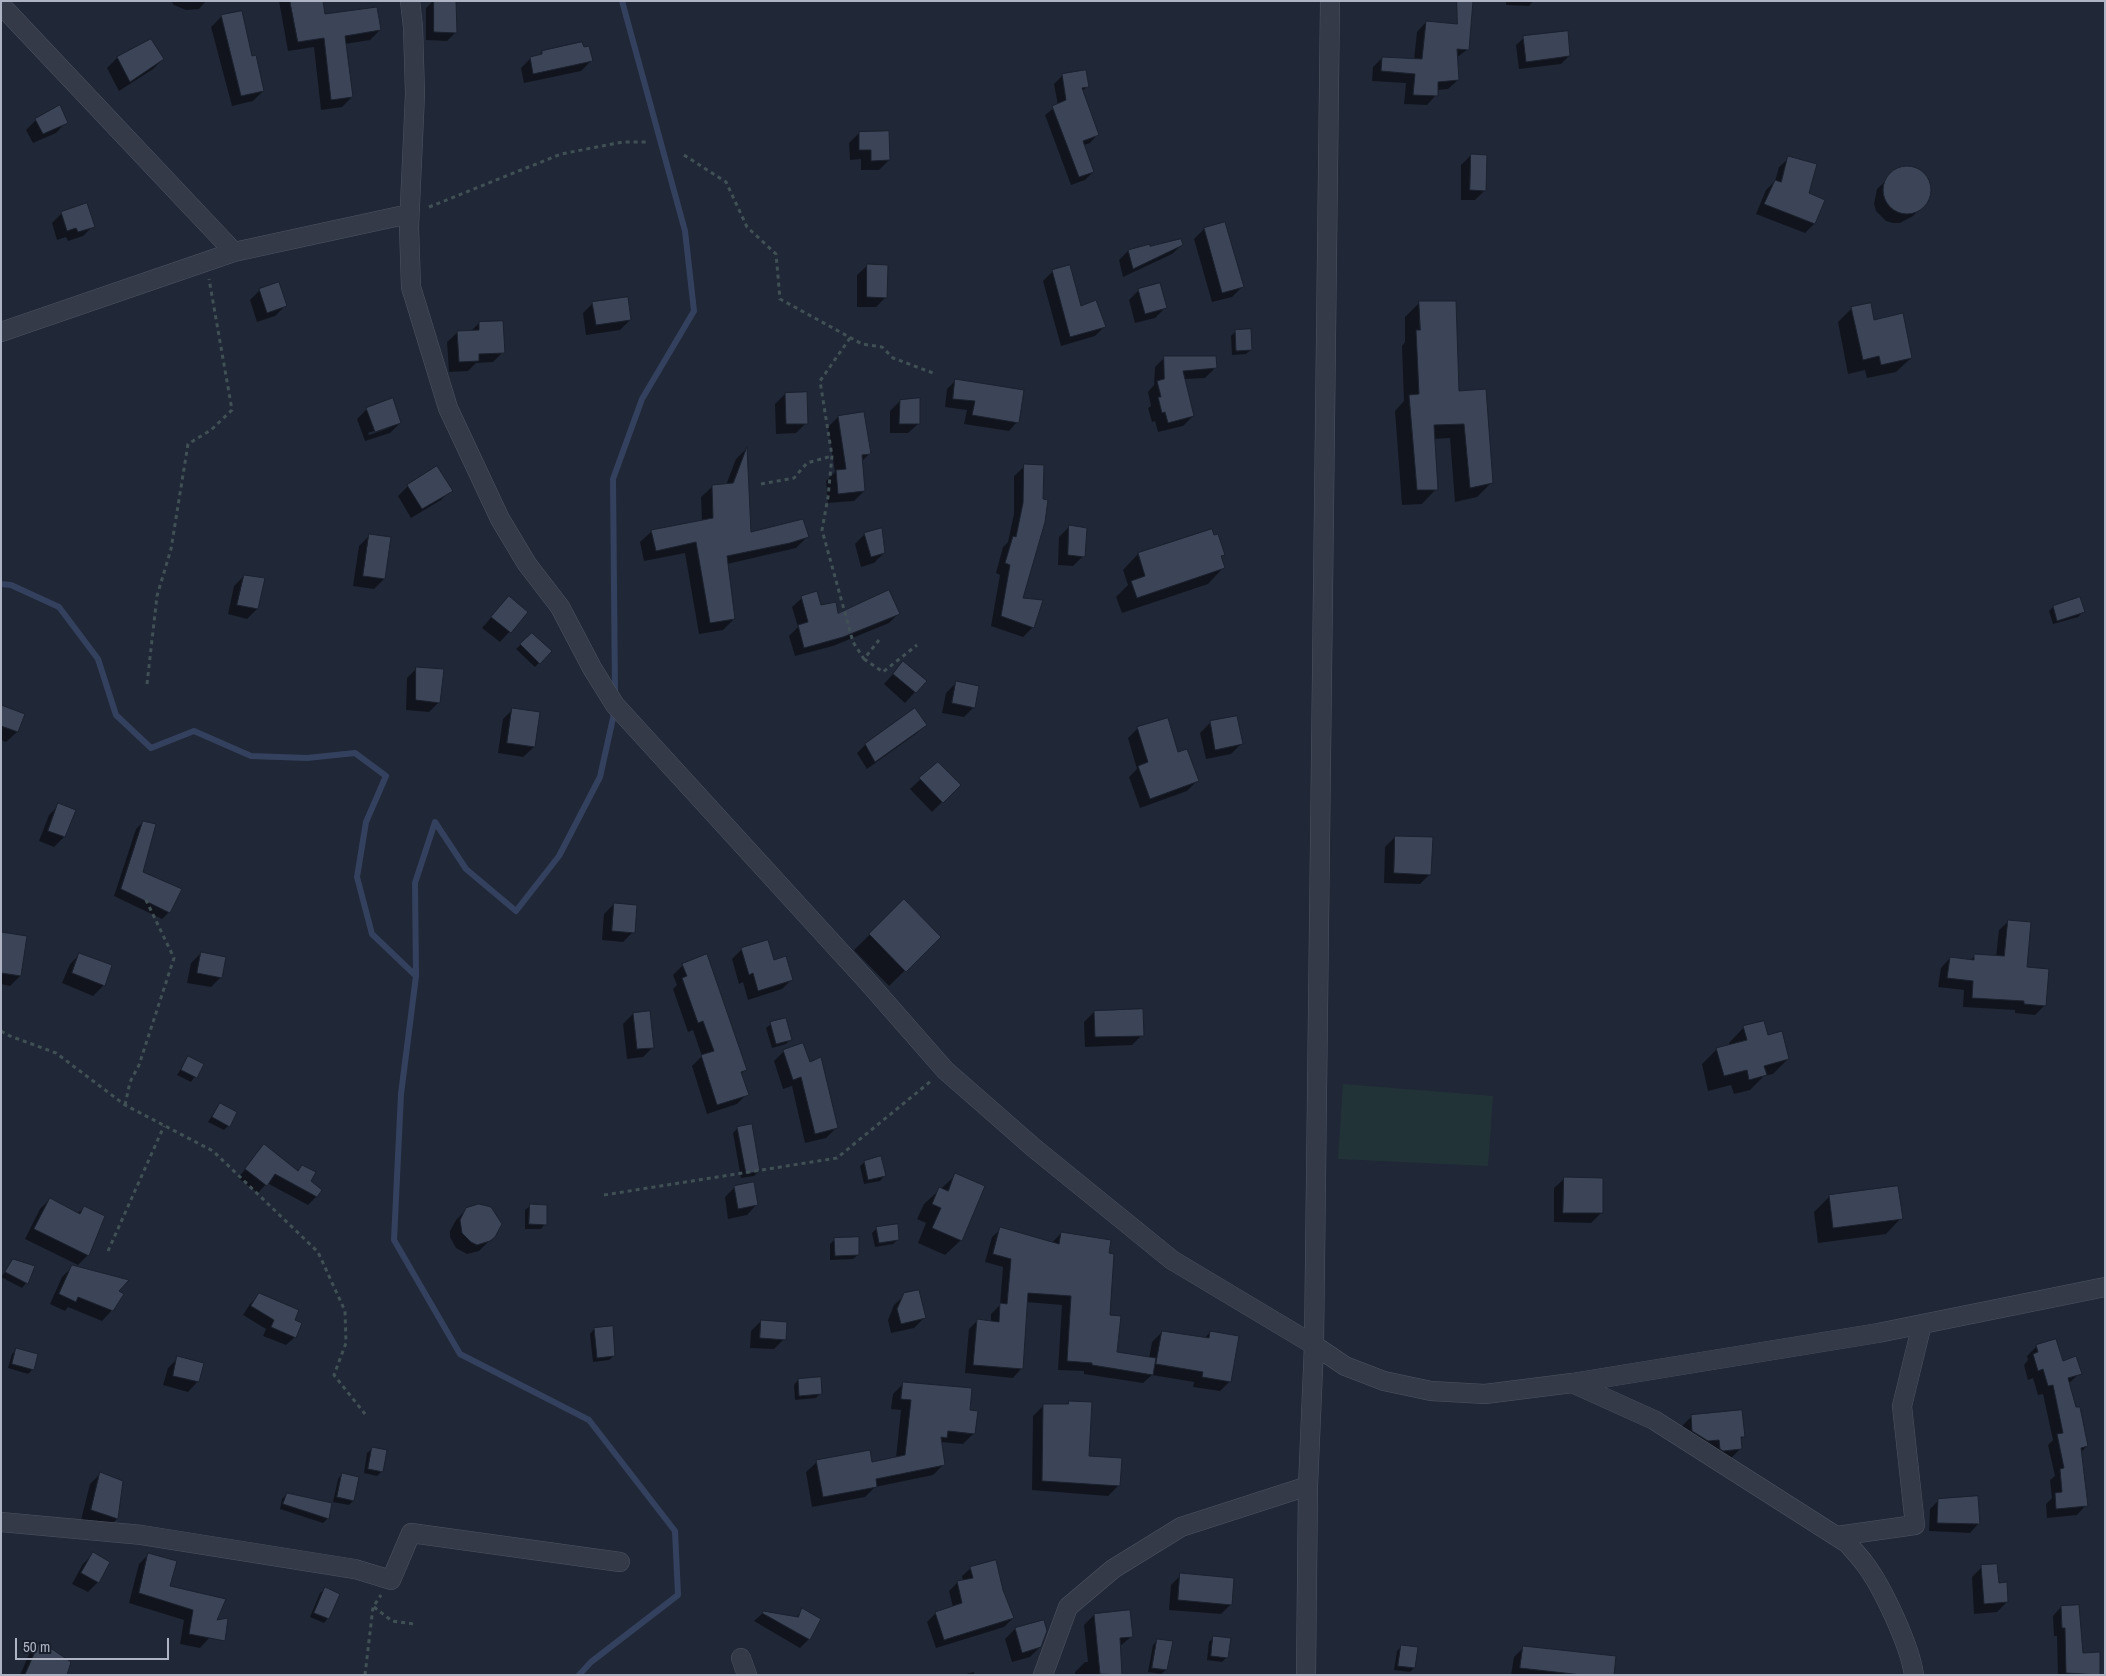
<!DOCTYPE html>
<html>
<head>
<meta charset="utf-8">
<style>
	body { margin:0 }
	#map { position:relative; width:2106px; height:1676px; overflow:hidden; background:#202737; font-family:"Archivo Narrow",sans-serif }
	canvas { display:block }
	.frame { position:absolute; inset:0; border:2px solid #aeb4c4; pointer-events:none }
	.scale { position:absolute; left:15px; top:1638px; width:154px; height:22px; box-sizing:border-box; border:2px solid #aeb4c4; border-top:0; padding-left:6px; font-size:15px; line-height:18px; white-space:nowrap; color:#aeb4c4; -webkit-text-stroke:4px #191f2c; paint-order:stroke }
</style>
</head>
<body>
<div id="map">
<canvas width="2106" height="1676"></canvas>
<div class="frame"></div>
<div class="scale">50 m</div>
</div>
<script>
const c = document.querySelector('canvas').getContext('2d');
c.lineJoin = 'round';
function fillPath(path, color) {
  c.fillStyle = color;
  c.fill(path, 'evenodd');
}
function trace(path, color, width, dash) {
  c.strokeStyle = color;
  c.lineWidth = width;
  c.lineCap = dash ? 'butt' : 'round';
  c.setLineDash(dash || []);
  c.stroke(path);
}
fillPath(new Path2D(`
	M1343,1084L1493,1096L1488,1166L1338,1159Z`), '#223338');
fillPath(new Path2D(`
	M171,1H206L199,9L186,10L174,5Z
	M279,1H322L323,15L380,30L370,40L345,44L352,97L342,107L321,110L314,47L288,51Z
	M433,1H455L456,32L447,41L426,40V8Z
	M1506,1H1533L1529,6L1506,5Z
	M241,12L251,57L263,91L253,101L232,106L211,27L221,17Z
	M1426,22L1468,49L1456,58L1458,80L1448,89L1437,90L1436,95L1427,105L1404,104L1406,83L1372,81L1373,67L1382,58L1414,60L1417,32Z
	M1524,38L1569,56L1561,64L1519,69L1516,45Z
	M583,48L591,61L581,71L524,83L521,68L531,58L538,56L542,52Z
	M117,58L163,59L153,69L119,91L107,68Z
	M1062,76L1088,86L1082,91L1098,134L1090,143L1084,145L1093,172L1085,180L1071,185L1045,115L1058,105L1054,84Z
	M36,120L66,122L56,133L33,143L26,130Z
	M859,133L889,160L879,170H861V159L850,160L849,143Z
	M1471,155L1485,190L1475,200H1461V165Z
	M1789,158L1807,194L1823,201L1814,224L1805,233L1756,214L1766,190L1775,181L1779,167Z
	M1907,167L1921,172L1926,177L1930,191L1924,205L1913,216L1900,223H1893L1886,221L1876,211L1874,204L1877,189L1899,169Z
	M62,213L93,226L83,236L68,241L66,237L57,240L52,223Z
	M1204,229L1242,287L1232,297L1212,302L1194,239Z
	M1182,245L1172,254L1123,277L1119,260L1128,251L1149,247Z
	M868,265L886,297L876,307H857V275Z
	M1053,271L1080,308L1104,327L1095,336L1061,346L1043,281Z
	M260,290L285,306L275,316L257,322L250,300Z
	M1139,290L1165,308L1155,318L1135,323L1129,300Z
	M1420,302L1457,392L1492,482L1477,497L1455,502L1450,438L1433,439L1436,489L1422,504L1402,505L1395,411L1404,401L1402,346L1405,342V317Z
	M593,303L630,320L620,330L586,335L583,313Z
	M1852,308L1873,321L1911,358L1896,372L1867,378L1865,370L1848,374L1838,322Z
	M479,323L503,352L493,362L476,363L468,371L449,372L447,342L458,332L471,331Z
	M1236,331L1251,350L1246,354L1232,355L1231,336Z
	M1165,357L1215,368L1205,378L1184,379L1193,416L1183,426L1158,432L1155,421L1152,422L1148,408L1151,406L1148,392L1154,385L1155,367Z
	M956,380L1017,422L1009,431L964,424L967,410L945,407L947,389Z
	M785,394L806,423L796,433L776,434L775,404Z
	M900,401L919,423L908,433H890V411Z
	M367,409L400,423L390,433L365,441L357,419ZM389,426V428L369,435L368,433Z
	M838,417L869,454L862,461L864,491L854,501L828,503L826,481L835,472L828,427Z
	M746,449L749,534L807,537L796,548L727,564L734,619L723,630L699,634L685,553L644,561L640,542L652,531L702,521L701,497L713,486L726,485L736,459Z
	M1025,466L1021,599L1033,627L1023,637L991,626L1000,575L996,573L1003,547L1008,542L1014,514V476Z
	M408,486L451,490L441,500L411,518L398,496Z
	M1069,527L1083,556L1073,566L1058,565L1059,537Z
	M865,534L884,553L874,563L861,567L855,544Z
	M369,536L384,579L374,589L353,586L359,546Z
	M1138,554H1223L1220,558L1223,568L1208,584L1122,613L1116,597L1128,585L1123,570Z
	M244,576L257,609L247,619L228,614L234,586Z
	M509,597L527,612L500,642L482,628Z
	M802,598L837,614H898L889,623L833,646L795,656L789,636L798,627L792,607Z
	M2053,607L2083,612L2078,617L2053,624L2049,611Z
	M532,634L550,651L535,667L516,649Z
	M903,663L925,681L905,703L884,684Z
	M417,668L439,702L429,712L406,710L407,678Z
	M956,683L974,707L964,717L942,713L946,693Z
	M1,706L23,714L17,732L6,742L1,740Z
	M513,709L534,747L523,757L498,753L503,719Z
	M915,710L925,725L917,733L867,769L857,753L865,745Z
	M1236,717L1241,744L1231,754L1206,759L1200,733L1210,723Z
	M1138,728L1177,754L1197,781L1187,791L1140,808L1129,777L1137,769L1128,738Z
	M938,763L959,785L932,812L910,789Z
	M59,805L74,811L64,837L54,847L39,841L49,815Z
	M143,822L141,873L169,912L162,919L114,896L136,829Z
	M1395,837L1430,874L1420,884L1384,883L1385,847Z
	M904,901L939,937L889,986L854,950Z
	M614,904L633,932L623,942L602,940L604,914Z
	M2009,921L2025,968L2045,1005L2035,1015L2015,1013V1010L1963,1007L1964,990L1938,987L1941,968L1950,958L1970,960L1975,956L1996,957L1999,930Z
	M1,935L20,976L10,986L1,984Z
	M742,949L773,961L792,979L782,989L748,1000L743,982L739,984L732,959Z
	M201,953L221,977L211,987L187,983L191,963Z
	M80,954L110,966L103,986L93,996L62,983L70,964Z
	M683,965L745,1070L741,1074L747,1094L737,1104L707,1114L692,1066L702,1056L693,1030L688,1032L673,989L677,985L673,975Z
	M1094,1012L1142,1035L1132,1045L1085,1047L1084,1022Z
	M633,1014L653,1047L643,1057L627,1059L623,1024Z
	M771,1024L791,1039L786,1044L772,1048L766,1028Z
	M1744,1027L1767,1036L1788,1059L1773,1074L1764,1076L1750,1090L1734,1094L1731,1085L1708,1091L1702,1064L1717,1049L1729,1046V1043Z
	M784,1051L836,1128L826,1138L805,1143L792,1086L783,1089L774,1061Z
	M189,1057L203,1064L191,1082L177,1075Z
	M220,1104L228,1126L224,1130L208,1122Z
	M738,1128L759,1171L754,1176L741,1178L733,1133Z
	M264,1146L297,1171L302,1166L316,1197L308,1205L267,1183L258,1193L238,1178Z
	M865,1162L884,1176L880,1181L864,1184L860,1166Z
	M956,1175L961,1240L945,1255L918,1243L926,1223L917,1219L924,1204Z
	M1565,1178L1601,1213L1591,1223L1554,1222V1188Z
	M735,1187L757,1204L747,1215L728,1219L725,1197Z
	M1897,1187L1901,1218L1886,1234L1818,1243L1814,1212L1829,1197Z
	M50,1199L77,1214L84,1208L88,1255L78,1265L25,1239L40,1209Z
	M530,1206L545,1224L541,1229H525V1210Z
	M467,1209L494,1236L479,1251L467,1254L456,1248L450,1237V1231L456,1220Z
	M877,1228L898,1239L893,1244L875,1247L872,1233Z
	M1001,1229L1052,1243L1061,1233L1108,1254V1316L1116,1353L1149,1359L1152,1342L1162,1332L1204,1339L1210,1332L1230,1381L1220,1391L1193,1387L1194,1382L1152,1375L1143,1383L1084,1374V1371L1058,1370L1062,1305L1026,1302L1021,1369L1013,1378L965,1373L969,1329L978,1320L991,1322V1314L1000,1305L1003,1267L985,1262L992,1237Z
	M835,1239L858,1255L853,1259L830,1260V1244Z
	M14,1261L26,1283L22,1288L1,1277Z
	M72,1267L112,1310L102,1321L68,1307L65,1311L50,1304L62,1277Z
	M259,1295L293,1321L295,1337L286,1345L263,1336L266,1329L243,1315L250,1304Z
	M905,1295L924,1318L914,1328L891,1333L888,1320L894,1305Z
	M761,1321L784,1339L774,1349L750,1348L751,1331Z
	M594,1329L614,1356L609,1360L593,1362L590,1334Z
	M2037,1346L2080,1373L2068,1384L2087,1446L2080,1453L2086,1505L2077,1515L2047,1518L2046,1504L2052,1498L2050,1480L2055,1476L2048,1445L2053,1440L2043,1394L2038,1395L2033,1378L2028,1380L2024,1365L2028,1360L2027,1356Z
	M16,1350L33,1369L28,1374L8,1368L12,1354Z
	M178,1358L198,1381L188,1392L163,1385L168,1368Z
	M798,1380L820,1394L816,1398L795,1400L794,1385Z
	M904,1383L969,1411L974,1433L963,1444L941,1442L944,1464L933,1475L875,1487L865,1497L812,1507L806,1472L817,1462L872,1463L896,1458L901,1410L891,1409L893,1394Z
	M1069,1402L1087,1457L1118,1486L1108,1496L1032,1490L1033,1416L1043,1406L1066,1405Z
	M1692,1416L1744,1436L1740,1440L1741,1448L1731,1458L1681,1427Z
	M372,1449L382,1471L377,1476L364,1473L367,1453Z
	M100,1474L117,1519L107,1529L81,1520L90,1484Z
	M342,1474L353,1501L349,1505L333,1502L338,1479Z
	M287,1494L328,1518L323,1523L280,1509L282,1499Z
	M1939,1500L1978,1524L1970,1533L1929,1531L1930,1509Z
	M93,1554L98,1582L88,1592L72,1584L83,1564Z
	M149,1554L169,1587L222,1598L210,1637L200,1648L180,1644L184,1620L129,1603L139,1564Z
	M1982,1567L1998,1584L2007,1602L1997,1612L1974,1614L1972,1577Z
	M971,1568L1002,1590L1013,1618L1004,1627L936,1648L927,1622L936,1613L953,1607L949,1591L958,1582L963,1581L962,1576Z
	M1181,1575L1231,1604L1221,1614L1169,1610L1171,1585Z
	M325,1589L328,1618L324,1623L310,1617L320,1593Z
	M2061,1607L2081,1654L2099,1675H2058L2057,1636H2054L2053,1616Z
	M803,1610L809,1639L800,1648L754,1621L763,1613L795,1618Z
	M1094,1615L1131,1637L1120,1646L1121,1675H1075V1672L1085,1662H1088L1084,1625Z
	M1015,1629L1040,1647L1030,1657L1012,1662L1005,1639Z
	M1214,1637L1227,1657L1222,1662L1207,1660L1209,1642Z
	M1158,1640L1166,1670L1161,1674L1148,1672L1153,1645Z
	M40,1642L66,1675H20L30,1652Z
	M1401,1647L1414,1668L1410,1672L1394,1670L1397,1651Z
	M1524,1647L1613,1675H1511L1514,1657Z
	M974,1672V1675H962Z`), '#0007');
trace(new Path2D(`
	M1,584L11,585L59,607L98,659L116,715L151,748L194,731L251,756L307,758L355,753L386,776L366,822L357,877L372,934L416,976
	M615,694L613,479L642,399L694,311L685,231L622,1
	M579,1675L591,1662L678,1595L675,1531L589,1420L460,1354L394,1240L401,1094L416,976L415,883L435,822L466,869L516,911L559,856L600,777L615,709`), '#34415e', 6);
const building = new Path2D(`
	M290,1H323L325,14L377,7L381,30L345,36L353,97L331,100L324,38L298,42Z
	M434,1H456L457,33L434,32Z
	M1457,1H1473L1469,50L1457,49L1459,80L1438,82V96L1413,95L1415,74L1381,71L1382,57L1422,59L1426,21L1457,24Z
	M242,11L252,56L256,55L264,91L241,96L221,15Z
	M1568,31L1570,56L1526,62L1523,36Z
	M151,39L164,59L130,82L117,57Z
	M582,42L584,47L589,46L593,61L533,74L530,57L542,54V51Z
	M1086,70L1089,87L1082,88L1099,135L1083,141L1094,172L1079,177L1052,106L1066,100L1062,74Z
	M60,105L68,123L43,134L35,119Z
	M889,131L890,160L871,161V150H859V132Z
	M1471,154L1487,155L1486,191L1470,190Z
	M1788,156L1817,164L1809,193L1825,200L1815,224L1764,204L1775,180L1781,182Z
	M1883 190a24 24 0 1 1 48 0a24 24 0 1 1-48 0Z
	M87,203L95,227L78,232L76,228L67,231L61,212Z
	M1225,222L1244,287L1222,293L1204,228Z
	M1181,239L1183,245L1133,269L1128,250L1150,244V246Z
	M867,264L888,265L887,298L867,297Z
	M1070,265L1081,306L1096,300L1106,327L1070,337L1052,270Z
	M279,282L287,306L267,313L259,289Z
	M1160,283L1167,308L1145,314L1138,289Z
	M628,297L631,320L596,325L592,302Z
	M1419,301H1456L1459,391L1486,389L1493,483L1470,488L1464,424L1434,425L1438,490H1417L1409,395L1419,394L1416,330H1420Z
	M1871,303L1874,320L1903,313L1912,358L1881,365L1879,356L1863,360L1851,307Z
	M503,321L505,353L479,354V361L459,362L457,331L479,330V322Z
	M1251,329L1252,350L1236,351L1235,330Z
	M1164,356H1216L1217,368L1183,371L1194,416L1168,423L1165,412L1162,413L1158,397H1161L1157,381L1164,379Z
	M955,379L1024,390L1019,423L972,415L975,401L953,399Z
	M807,392L808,424H786L785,393Z
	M393,398L401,423L375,432L366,408Z
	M920,398V424H899L900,400Z
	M864,412L871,454L862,455L865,491L838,494L836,470L846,469L838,416Z
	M747,447L751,532L803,519L809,537L790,543L727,556L735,619L710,623L696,542L656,551L651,530L713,518L712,485L733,483Z
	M1024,464L1044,465L1043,499L1048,500L1045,522L1023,598L1043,600L1034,628L1001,616L1010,565L1005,563L1013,536L1016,537L1023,503Z
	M437,466L453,491L422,509L407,485Z
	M1069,525L1087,528L1085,557L1068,555Z
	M882,528L885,553L871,557L864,533Z
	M1212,529L1214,535L1218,534L1225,555L1221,556L1225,568L1137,598L1131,581L1145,576L1138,553Z
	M369,534L391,537L385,579L363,576Z
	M244,575L265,578L258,609L237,605Z
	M889,590L900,614L843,637L804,648L798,625L808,622L801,596L817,591L821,605L836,602L838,613Z
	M509,596L528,612L511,633L491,617Z
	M2080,597L2085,612L2057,621L2053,606Z
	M532,633L552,651L540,664L520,644Z
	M903,661L927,681L916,693L893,674Z
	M416,667L444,669L440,703L416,700Z
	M956,681L979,686L975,708L952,703Z
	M1,705L25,714L18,732L1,726Z
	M512,708L540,712L535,747L507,743Z
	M915,708L927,725L875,762L865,744Z
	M1237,716L1243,744L1215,750L1210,721Z
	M1168,718L1178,752L1187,749L1199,781L1150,799L1138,766L1148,762L1137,727Z
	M938,762L961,785L943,803L919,778Z
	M58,803L76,810L65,837L48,831Z
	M143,821L156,824L143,872L182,889L170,913L121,889Z
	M1395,836L1433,837L1431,875L1394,873Z
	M904,899L941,937L906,972L869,934Z
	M614,903L637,905L635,933L612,931Z
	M2008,920L2031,922L2027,967L2049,969L2046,1006L2024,1004V1001L1972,998L1973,981L1947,978L1950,957L1974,960V954L2004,956Z
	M1,932L27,936L21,976L1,973Z
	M768,940L774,960L786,956L793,980L758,991L753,973L749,975L741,948Z
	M201,952L226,957L222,978L197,973Z
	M79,953L112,965L105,986L72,973Z
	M707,954L747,1070L741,1072L749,1095L717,1105L701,1055L714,1051L703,1021L698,1023L682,978L687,976L682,964Z
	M1143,1009L1144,1036L1095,1037L1094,1011Z
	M650,1011L654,1048L637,1049L633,1013Z
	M786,1018L792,1040L776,1044L770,1022Z
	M1764,1021L1768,1035L1782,1031L1789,1059L1764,1066L1767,1075L1749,1080L1747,1070L1724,1076L1716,1048L1747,1040L1743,1026Z
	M803,1043L810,1062L821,1057L838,1128L815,1134L801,1077L793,1080L783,1050Z
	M188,1056L204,1064L197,1078L181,1070Z
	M220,1103L237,1112L230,1127L212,1117Z
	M752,1124L760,1171L746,1174L737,1127Z
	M264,1144L298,1171L302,1165L316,1172L311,1181L322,1190L317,1197L275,1174L267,1186L245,1169Z
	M881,1156L886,1176L868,1180L864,1161Z
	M955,1173L985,1186L962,1241L932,1228L941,1208L932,1204L939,1187L948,1191Z
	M1564,1177L1603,1178V1213H1563Z
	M754,1182L758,1205L738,1209L734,1186Z
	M1898,1186L1903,1219L1833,1228L1829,1195Z
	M50,1198L80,1214L84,1206L105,1216L89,1256L34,1229Z
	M479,1204L491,1207L502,1224L495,1237L490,1241L477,1245L471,1242L462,1233L460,1220L466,1208Z
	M530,1204L547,1205V1225L529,1224Z
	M898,1224L899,1240L879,1243L876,1227Z
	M1000,1227L1059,1244L1061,1232L1111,1240L1109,1253L1114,1254L1110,1315L1121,1316L1117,1352L1156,1358L1153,1375L1092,1365V1363L1067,1361L1071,1296L1028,1293L1023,1369L973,1365L977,1319L999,1322L1000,1303L1007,1304L1011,1259L993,1254Z
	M859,1237V1255L835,1256L834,1238Z
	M13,1259L35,1266L28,1284L5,1272Z
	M72,1265L129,1280L119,1291L124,1294L113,1311L78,1297L76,1302L59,1294Z
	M919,1290L926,1318L901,1324L897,1309L904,1293Z
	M259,1293L299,1310L295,1320L302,1323L296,1338L271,1327L274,1320L251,1306Z
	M761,1320L787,1322L786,1340L760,1338Z
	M613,1326L615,1356L597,1358L594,1328Z
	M1162,1331L1209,1338L1210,1331L1239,1336L1231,1382L1202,1377L1203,1372L1156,1364Z
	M2056,1339L2063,1361L2076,1356L2082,1374L2068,1378L2076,1407H2080L2088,1446L2081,1448L2088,1506L2056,1509L2055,1493L2062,1492L2060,1469L2064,1468L2057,1434L2063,1433L2053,1385L2048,1386L2043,1369L2038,1371L2033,1354L2038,1352L2036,1345Z
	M16,1348L38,1354L34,1370L12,1364Z
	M177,1356L204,1363L199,1382L173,1376Z
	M821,1377L822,1394L799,1396L798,1379Z
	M903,1382L972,1388L970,1410L978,1411L975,1434L948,1431L947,1438L941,1437L945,1465L876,1479L877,1487L823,1497L816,1460L870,1450L872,1462L905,1455L911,1400L901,1399Z
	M1069,1401L1092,1402L1089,1456L1122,1458L1120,1486L1042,1481L1043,1404H1068Z
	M1742,1410L1745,1437H1741L1742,1449L1723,1451L1720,1449L1719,1440L1708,1441L1692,1431L1691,1415Z
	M372,1447L387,1450L383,1472L368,1469Z
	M100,1472L123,1481L118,1519L91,1510Z
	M342,1473L359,1477L354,1501L337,1497Z
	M287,1493L332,1503L329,1519L283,1504Z
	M1978,1496L1980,1524L1937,1523L1938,1499Z
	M93,1552L110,1562L99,1583L81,1573Z
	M148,1553L177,1561L170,1586L226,1599L217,1620L228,1618L225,1641L189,1634L193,1610L139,1593Z
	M996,1560L1003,1590L1014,1618L944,1640L935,1612L962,1603L957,1581L973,1578L970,1567Z
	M1997,1564L1999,1583L2007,1582L2008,1602L1984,1604L1981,1565Z
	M1180,1573L1234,1578L1232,1605L1178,1600Z
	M325,1587L340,1594L329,1619L314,1613Z
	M2079,1605L2083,1653L2100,1652V1675L2066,1673L2065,1628H2062L2061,1606Z
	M802,1608L821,1619L810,1640L762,1613L763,1611L798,1617Z
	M1130,1610L1133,1637L1120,1638L1122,1675L1100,1674L1094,1614Z
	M1044,1620L1047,1631L1041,1647L1022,1653L1015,1628Z
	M1213,1636L1231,1638L1228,1658L1211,1656Z
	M1157,1639L1173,1641L1167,1670L1152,1668Z
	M40,1641L71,1662L67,1675H25Z
	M1401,1645L1418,1647L1415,1668L1398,1666Z
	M1523,1646L1616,1656L1614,1675H1582L1520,1668Z`);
fillPath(building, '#3c4557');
trace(building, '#1b212e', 1);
const street = new Path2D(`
	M410,1L413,27L415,94L409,227L411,287L448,408L500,519L527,564L560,607L592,668L615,705L867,981L945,1070L1034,1148L1172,1260L1314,1345L1345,1366L1384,1381L1431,1391L1485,1394L1572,1383L1878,1333L2105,1287
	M1,5L234,252L409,214
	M1,332L234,252
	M1572,1383L1654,1420L1847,1543C1853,1550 1860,1557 1865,1564C1883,1588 1910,1646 1914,1675
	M1,1522L142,1535L355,1569L391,1580L411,1533L620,1562
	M1837,1536L1915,1525L1902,1406L1922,1324
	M741,1658L747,1675
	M1043,1675L1068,1607L1113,1569L1181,1527L1308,1486
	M1306,1675L1308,1486L1314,1345L1330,1`);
trace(street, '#4e5462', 20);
trace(new Path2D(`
	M684,155L726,182L747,227L776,254L780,299L862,344L882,347L893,358L933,373
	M429,207L561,154L623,142H648
	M850,338L820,381L832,456L828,497L822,530L853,642L864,659L879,640
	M761,484L794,478L807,463L832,456
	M864,659L883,672L917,645
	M147,684L157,596L171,549L188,444L211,430L232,410L209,279
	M1,1031L10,1036L56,1053L125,1105L213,1151L318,1252L345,1311L346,1343L334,1375L365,1414
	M125,1105L130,1082L139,1065L174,958L145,898
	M604,1195L837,1158L931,1081
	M108,1251L164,1126
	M374,1607L392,1621L414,1624
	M365,1675L373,1607L381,1595`), '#405055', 3, [4, 4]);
trace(street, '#343a47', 19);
</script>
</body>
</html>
